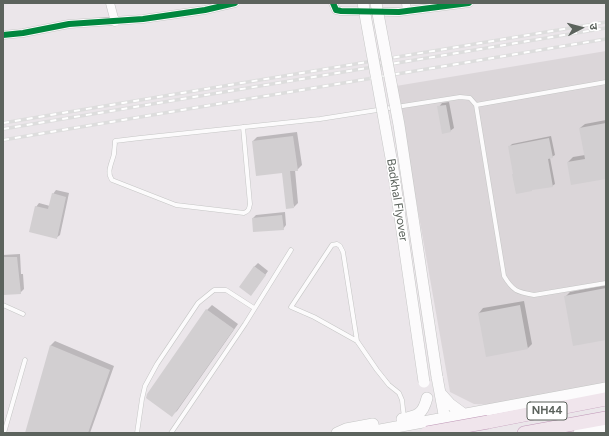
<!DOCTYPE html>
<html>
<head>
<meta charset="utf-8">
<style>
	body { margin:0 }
	#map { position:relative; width:609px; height:436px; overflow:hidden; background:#ebe6ea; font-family:Figtree,"Noto Sans Devanagari",sans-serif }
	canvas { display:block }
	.frame { position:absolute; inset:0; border:4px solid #5c635d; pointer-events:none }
	.north { position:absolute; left:561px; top:8px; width:40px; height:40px; -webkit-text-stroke:3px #fff; paint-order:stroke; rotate:84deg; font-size:11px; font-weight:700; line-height:16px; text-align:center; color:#5c635d }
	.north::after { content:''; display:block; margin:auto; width:14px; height:18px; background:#5c635d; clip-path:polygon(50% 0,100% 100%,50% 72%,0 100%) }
</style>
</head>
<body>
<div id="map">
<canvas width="609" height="436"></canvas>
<div class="frame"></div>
<div class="north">उ</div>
</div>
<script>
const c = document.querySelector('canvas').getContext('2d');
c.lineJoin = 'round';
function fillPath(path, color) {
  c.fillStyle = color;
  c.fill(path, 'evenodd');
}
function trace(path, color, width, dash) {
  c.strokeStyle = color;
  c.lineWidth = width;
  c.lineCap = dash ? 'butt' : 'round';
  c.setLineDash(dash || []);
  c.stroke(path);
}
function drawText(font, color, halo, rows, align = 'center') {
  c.font = font + ' Figtree,sans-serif';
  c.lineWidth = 3;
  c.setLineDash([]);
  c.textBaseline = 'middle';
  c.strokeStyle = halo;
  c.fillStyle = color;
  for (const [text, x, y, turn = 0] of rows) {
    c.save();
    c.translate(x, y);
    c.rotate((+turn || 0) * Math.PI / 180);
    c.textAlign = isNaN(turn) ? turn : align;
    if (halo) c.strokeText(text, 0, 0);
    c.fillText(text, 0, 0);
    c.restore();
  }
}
fillPath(new Path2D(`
	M606,51V386L499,405L474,404L450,392L396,86Z`), '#dbd6d9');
fillPath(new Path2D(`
	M449,102L454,128L450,131L439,107L442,103Z
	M606,120V178L568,162L573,157L585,155L580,128L585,124Z
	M297,132L302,165L297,170H295L298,203L294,207L283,171L253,141L257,137Z
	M551,136L555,155L550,158L555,184L552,186L509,147L512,144Z
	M56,190L69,193L60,235L56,238L36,207L39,203L50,206L53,194Z
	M285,212L286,225L283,229L254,231L253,218L256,215Z
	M20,254L21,274H23L24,289L20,293L3,294V255Z
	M258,263L268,271L254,291V267Z
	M606,285V339L565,297L570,292Z
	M524,301L532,344L528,348L479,313L483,308Z
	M212,305L238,324L177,411L172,415L148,394L207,310Z
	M55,341L114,366L90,433H26L51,345Z`), '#0003');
fillPath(new Path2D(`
	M446,105L451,132L442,134L437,106Z
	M606,123V179L571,185L567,162L585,159L579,128Z
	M293,136L298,171H290L294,208L286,209L282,173L256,176L252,141Z
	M549,138L553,158L548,159L553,187L532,190V191L516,194L512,174H513L508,146Z
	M52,193L66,197L57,239L29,232L35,206L48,209Z
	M282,215L284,230L253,232L252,218Z
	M3,257H17L21,294L3,295Z
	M254,266L266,275L251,296L239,287Z
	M606,288V340L573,346L564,296Z
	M520,305L528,349L486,357L478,313Z
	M206,309L234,329L172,417L146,398L147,394Z
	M50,345L110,370L88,433H25Z`), '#d2cfd1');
const service = new Path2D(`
	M476,105L606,82
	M243,127L250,204C249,209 249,211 244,213L176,205L112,180C106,172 112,163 114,154C114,150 115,145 115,141L140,138L320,119L460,97L470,98L476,105L504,276C513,291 517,292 534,295L606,283
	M3,305L23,314
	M357,341L343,252L340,246L337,244L332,245L291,307L314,317L357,341L377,370L389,385L399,393L402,400L404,418
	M4,433L25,360
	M137,433L142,399L145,386L157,364L198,303L214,290H226L254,308
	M171,433L245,324L291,250`);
const minor = new Path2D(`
	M110,3L115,22
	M333,3L336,10L341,11L399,12L469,3
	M406,3L407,11
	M3,35L23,33L69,24L143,19L205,10L235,3`);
const secondary = new Path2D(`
	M437,377L446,425
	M441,394L450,404L465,415
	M402,419C418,416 423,414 427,398
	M337,433L346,429L373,424
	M364,433L606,388
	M579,433L606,429`);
const trunk = new Path2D(`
	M488,422L606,399
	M524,433L606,418`);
trace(service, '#c5c6c5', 5);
trace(minor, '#c5c6c5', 9);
trace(secondary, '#c5c6c5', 12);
trace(trunk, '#bf97b7', 14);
trace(service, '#fcfbfc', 4);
trace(minor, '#fcfbfc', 8);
trace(secondary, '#fcfbfc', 11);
trace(trunk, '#f0e5ec', 13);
const rail = new Path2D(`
	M3,123L606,22
	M3,129L606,28
	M3,140L606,39`);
trace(rail, '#ddd', 3.5);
trace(rail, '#fff', 2, [6]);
const secondaryBridge = new Path2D(`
	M363,3L393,169L424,382
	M376,3L399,125L437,377`);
const trunkBridge = new Path2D(`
	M427,433L488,422`);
trace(secondaryBridge, '#c5c6c5', 12, []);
trace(trunkBridge, '#bf97b7', 14, []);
trace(secondaryBridge, '#fcfbfc', 11);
trace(trunkBridge, '#f0e5ec', 13);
trace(new Path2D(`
	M333,3L336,10L341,11L399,12L469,3
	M3,35L23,33L69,24L143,19L205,10L235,3`), '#00873e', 6);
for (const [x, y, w] of [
	[547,411,40]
]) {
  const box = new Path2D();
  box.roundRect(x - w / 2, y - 9, w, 18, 3);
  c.fillStyle = '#fff';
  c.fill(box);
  trace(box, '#5c635d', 1);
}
drawText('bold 11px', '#5c635d', null, [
	["NH44",547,411]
]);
drawText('12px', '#5c635d', '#fff', [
	["Badkhal Flyover",397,200,81]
]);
</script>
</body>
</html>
